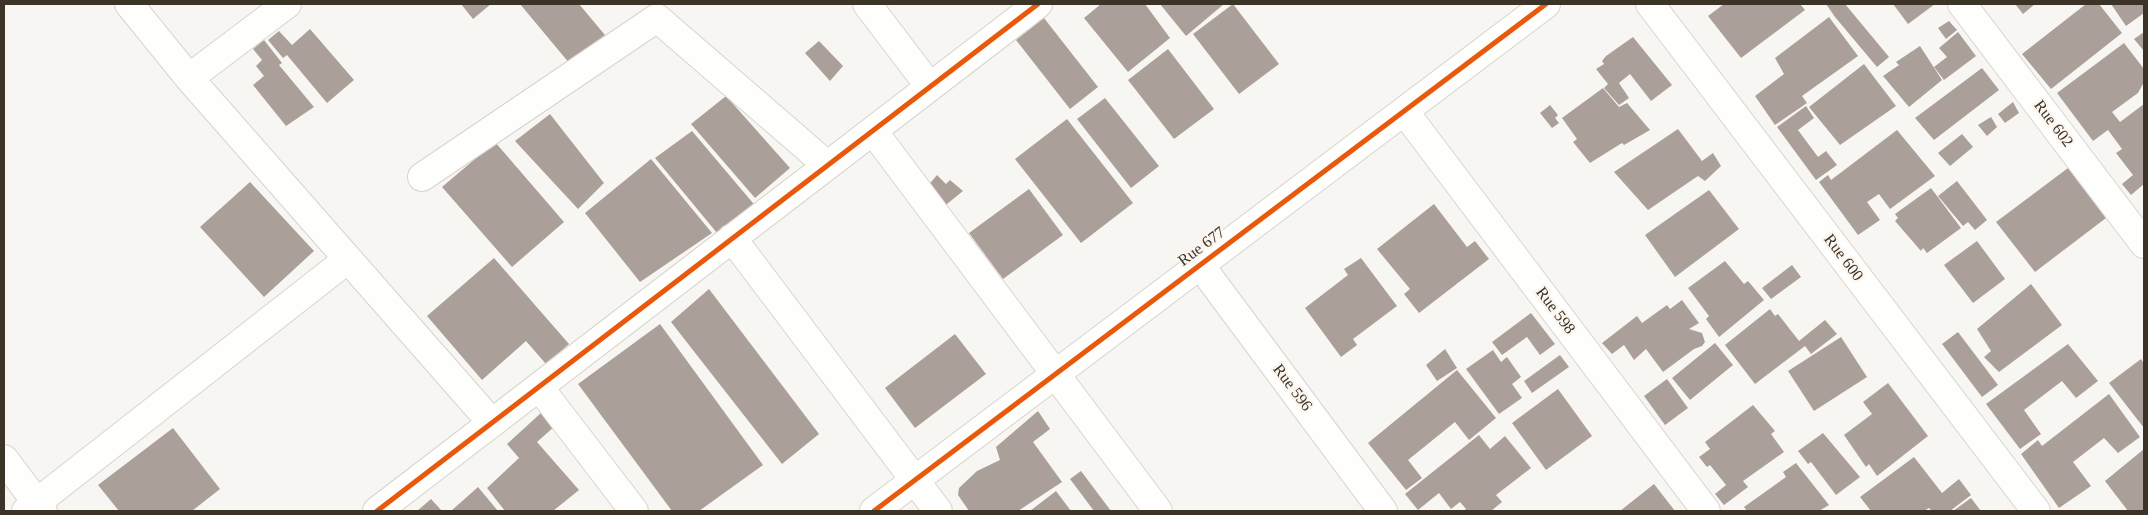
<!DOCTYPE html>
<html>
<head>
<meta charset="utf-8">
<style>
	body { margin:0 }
	#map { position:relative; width:2148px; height:515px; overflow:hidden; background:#f8f6f3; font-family:"Times New Roman",serif }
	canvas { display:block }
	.frame { position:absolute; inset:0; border:5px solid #3d3428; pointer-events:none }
</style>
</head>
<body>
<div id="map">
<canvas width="2148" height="515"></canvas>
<div class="frame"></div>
</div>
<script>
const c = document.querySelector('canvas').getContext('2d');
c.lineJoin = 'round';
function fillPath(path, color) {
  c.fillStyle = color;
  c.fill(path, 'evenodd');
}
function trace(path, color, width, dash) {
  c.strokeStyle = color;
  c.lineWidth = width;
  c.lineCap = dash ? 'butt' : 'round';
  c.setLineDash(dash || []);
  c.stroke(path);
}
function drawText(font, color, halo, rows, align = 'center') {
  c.font = font + ' "Times New Roman",serif';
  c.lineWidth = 5;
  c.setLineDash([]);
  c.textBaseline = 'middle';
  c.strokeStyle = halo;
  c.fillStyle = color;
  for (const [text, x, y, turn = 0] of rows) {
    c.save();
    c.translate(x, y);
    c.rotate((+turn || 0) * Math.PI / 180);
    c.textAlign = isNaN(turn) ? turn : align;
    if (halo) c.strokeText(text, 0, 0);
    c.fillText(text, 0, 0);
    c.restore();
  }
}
fillPath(new Path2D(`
	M461,4H491L473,19Z
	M520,4H579L605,35L570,64Z
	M1101,4H1145L1170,38L1128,72L1084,18Z
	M1160,4H1224L1186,36Z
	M1233,4L1279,64L1239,94L1193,34Z
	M1724,4H1800L1805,10L1741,58L1708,16Z
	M1826,4H1845L1889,57L1877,67L1835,17Z
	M1893,4H1935L1908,24Z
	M2015,4H2035L2023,14Z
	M2086,4H2099L2122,33L2051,89L2022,54Z
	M2111,4H2144V13L2126,26Z
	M1829,17L1858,56L1802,96L1807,103L1775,125L1755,96L1784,74L1775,58Z
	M1044,18L1098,87L1070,109L1016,40Z
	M1949,21L1957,30L1946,39L1938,28Z
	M310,29L354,80L327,103L287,55L283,58L268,40L279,31L292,45Z
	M1958,32L1976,56L1944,80L1934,67L1947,57L1939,48Z
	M2144,32V51L2134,39Z
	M1633,37L1672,85L1651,101L1630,74L1619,83L1629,98L1619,105L1604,88L1608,84L1596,69L1604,64L1602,61L1606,56Z
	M264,40L282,63L279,65L314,107L286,126L253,85L264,76L256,66L262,60L253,49Z
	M819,41L843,66L830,81L805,53Z
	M2124,43L2144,69V82L2138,93L2112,112L2120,122L2144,104V184L2131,195L2122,184L2133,175L2116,153L2122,149L2108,130L2093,141L2057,93Z
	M1920,46L1942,80L1909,107L1883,76L1899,65L1896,62Z
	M1168,49L1214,109L1174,139L1128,80Z
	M1864,64L1896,106L1840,145L1809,107Z
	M1982,68L1999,90L1934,140L1915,118Z
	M1603,88L1619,107L1627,103L1650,130L1624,145L1622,143L1590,163L1573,142L1577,139L1562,118Z
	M726,96L790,168L755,198L691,124Z
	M1105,98L1159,166L1131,188L1077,119Z
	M2013,102L2019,113L2005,123L1998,114Z
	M1550,105L1558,115L1555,118L1559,123L1552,128L1540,113Z
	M1806,106L1814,118L1798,130L1818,157L1826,151L1837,165L1816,180L1777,127Z
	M550,114L604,183L578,209L515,141Z
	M1991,117L1997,127L1987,136L1978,125Z
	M1067,119L1133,203L1081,243L1015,159Z
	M1678,129L1702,161L1713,153L1721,166L1705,181L1698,176L1648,210L1614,172Z
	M1897,130L1935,176L1890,209L1879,194L1867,202L1880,220L1858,235L1819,182L1828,175L1831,180Z
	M692,131L758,209L722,239L655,158Z
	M1962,134L1973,147L1950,166L1938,153Z
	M495,142L564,222L512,267L442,187Z
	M651,159L712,233L640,282L585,213Z
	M2068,168L2106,218L2035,272L1996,222Z
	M937,175L946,184L950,180L963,191L942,208L926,188Z
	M1957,181L1987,220L1975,230L1968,222L1963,226L1938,196Z
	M250,182L314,251L264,297L200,227Z
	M1931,188L1961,228L1927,253L1923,248L1921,251L1895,221L1898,218L1895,214Z
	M1029,189L1063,235L1003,279L969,233Z
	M1709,190L1739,229L1675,277L1645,235Z
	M1434,204L1467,247L1475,241L1489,259L1419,313L1404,294L1410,289L1377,249Z
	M1977,241L2005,279L1973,303L1944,265Z
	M494,258L569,344L546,364L526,341L482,380L427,316Z
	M1361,258L1397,306L1353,339L1357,345L1341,357L1305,308L1348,275L1344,269Z
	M1725,261L1744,284L1748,281L1764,300L1719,337L1706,319L1709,316L1688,288Z
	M1792,265L1801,277L1771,299L1762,288Z
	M2031,284L2062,325L1999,372L1984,357L1991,351L1977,329Z
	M709,289L819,434L782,464L671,322Z
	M1682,300L1699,323L1689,329L1702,333L1705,342L1702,346L1694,349L1663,372L1646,349L1634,360L1624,345L1612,354L1602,343L1637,316L1642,323L1667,305L1670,309Z
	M1770,309L1775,316L1778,314L1799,341L1825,320L1837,334L1811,354L1805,346L1755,384L1725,345Z
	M1531,313L1555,344L1540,355L1527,337L1502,355L1492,342Z
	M660,324L763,465L699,511H672L578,384Z
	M1958,332L1998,385L1982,397L1942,344Z
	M955,334L986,374L915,428L885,388Z
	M1841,337L1867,377L1814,411L1788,371Z
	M1715,343L1733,365L1690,400L1672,378Z
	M2068,344L2098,381L2076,398L2062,381L2024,410L2041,434L2020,449L1986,404Z
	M1445,349L1457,368L1437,381L1426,365Z
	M1493,350L1501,362L1507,357L1521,377L1512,384L1522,398L1499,414L1466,369Z
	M1560,355L1569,367L1532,393L1524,381Z
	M2141,359L2144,364V428L2109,383Z
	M1457,370L1496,418L1469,440L1455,422L1408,460L1422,478L1406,490L1368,443Z
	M1667,379L1688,408L1665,425L1644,396Z
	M1888,383L1928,436L1877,476L1869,464L1866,467L1844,435L1872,414L1863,402Z
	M1558,389L1592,436L1546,470L1512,423Z
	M2109,394L2140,437L2118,453L2104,438L2073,462L2091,486L2059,508L2021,454L2038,440L2042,446Z
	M1753,405L1775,431L1771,434L1784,452L1743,481L1748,487L1724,505L1715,494L1726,485L1710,465L1707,467L1699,457L1710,449L1705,442Z
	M1038,411L1050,429L1033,442L1062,482L1018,511H969L958,495L959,488L977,471L1000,460L996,447Z
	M542,412L555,426L537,442L579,490L553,511H505L487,488L519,458L507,444Z
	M173,428L220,489L192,511H119L98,485Z
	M1823,433L1860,477L1836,495L1811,462L1808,464L1798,451Z
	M1479,435L1490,449L1505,436L1531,468L1496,495L1502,502L1491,511H1463L1466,509L1460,502L1451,509L1439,493L1418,510L1405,494Z
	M2144,449V511H2128L2105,481Z
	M1914,457L1942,493L1959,479L1971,495L1950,511H1932L1929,508L1924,511H1871L1860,497Z
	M1796,463L1829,505L1819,511H1747L1744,507L1786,477L1783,472Z
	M1081,471L1111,511H1094L1070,479Z
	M1654,484L1675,511H1620Z
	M478,487L498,511H451Z
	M1056,491L1071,511H1030Z
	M1971,498L1981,511H1953Z
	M431,499L442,511H417Z`), '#ab9f99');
const minor = new Path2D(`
	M129,4L189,78L492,423
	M867,4L930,87
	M1650,4L2036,511
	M1962,4L2144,244
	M189,78L287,4
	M1404,111L1706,511
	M873,131L1158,511
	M422,177L657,18L827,165
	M732,238L938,511
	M1200,265L1383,511
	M539,387L634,511
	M4,459L43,511
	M26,511L348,259
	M377,511L1038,4
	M874,511L1546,4`);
trace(minor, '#d9d3cd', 30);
trace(minor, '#fefefd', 28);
trace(new Path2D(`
	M377,511L1038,4
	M874,511L1546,4`), '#e8590c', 5);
drawText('16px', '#3d3428', '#fbf6f0', [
	["Rue 602",2053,124,53],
	["Rue 677",1202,247,-37],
	["Rue 600",1843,258,53],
	["Rue 598",1555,311,53],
	["Rue 596",1292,388,53]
]);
</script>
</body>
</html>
